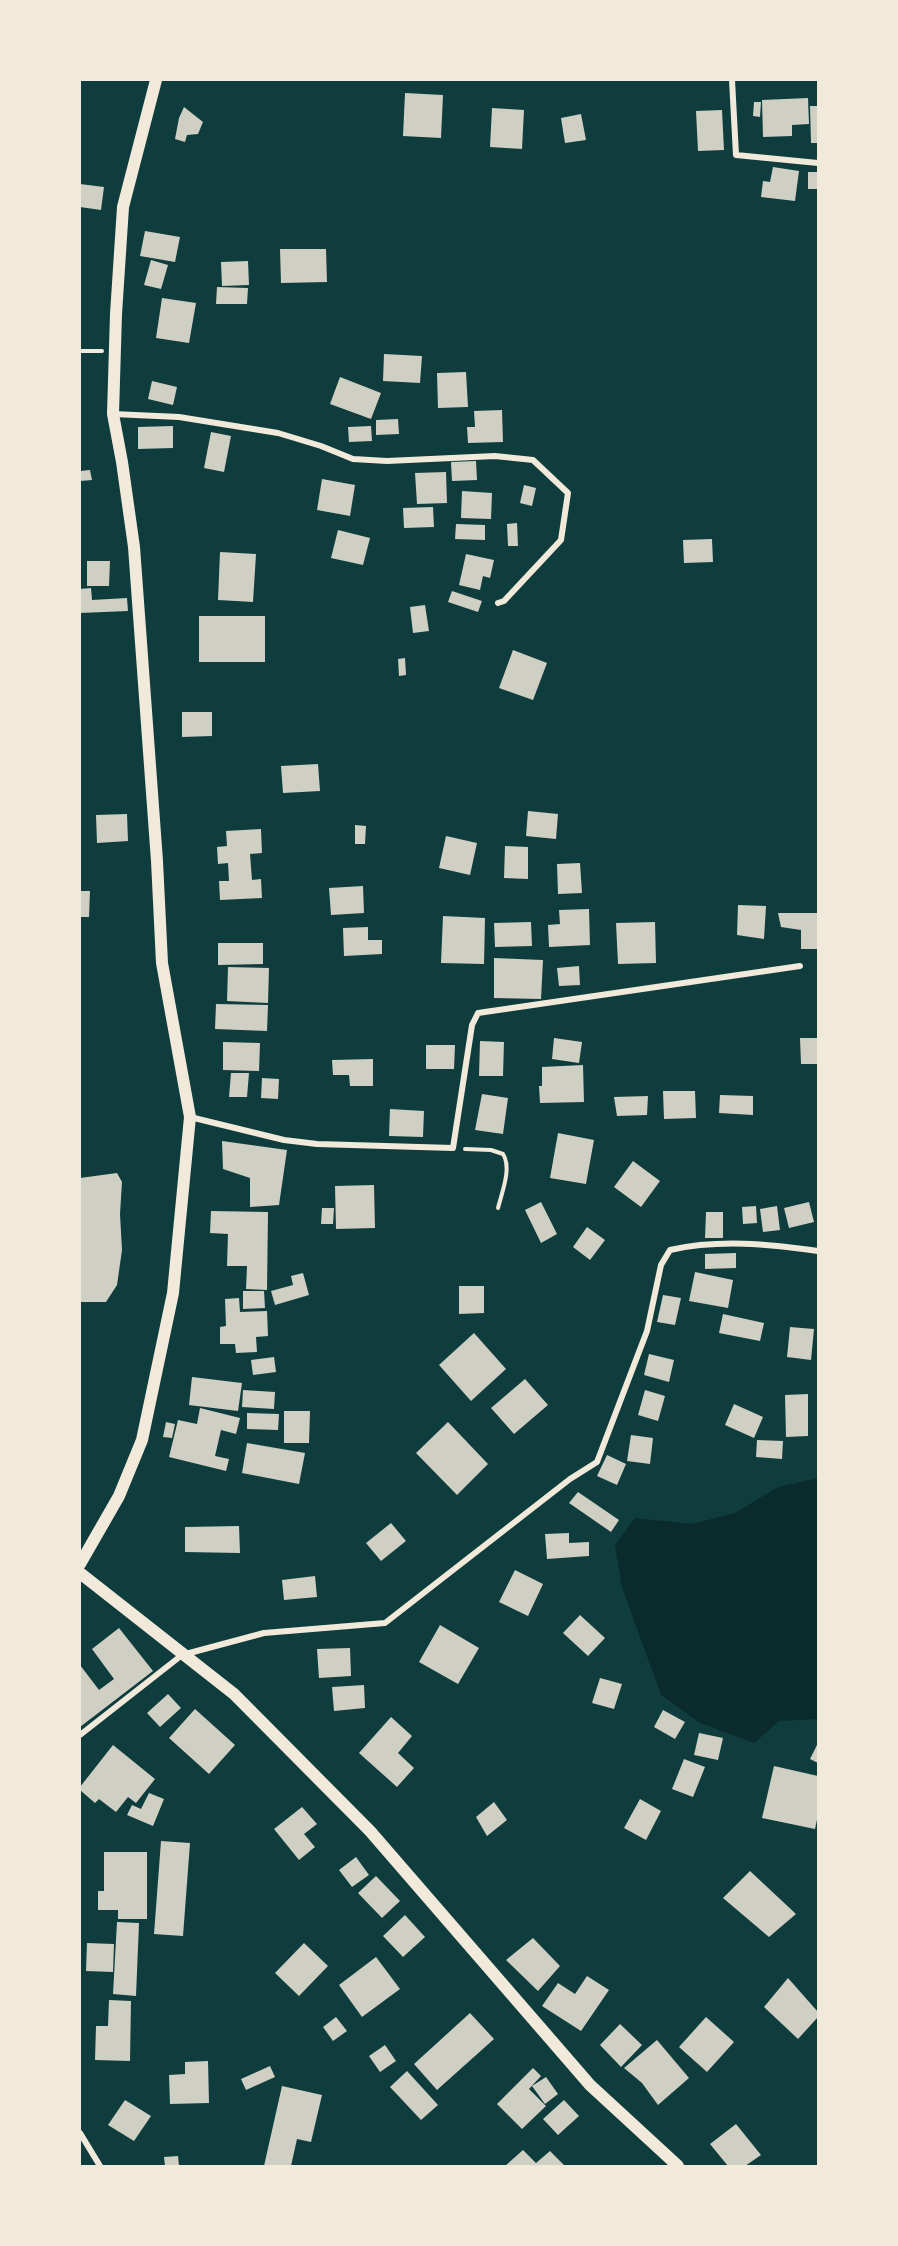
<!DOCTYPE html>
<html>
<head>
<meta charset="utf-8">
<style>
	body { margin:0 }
	#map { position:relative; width:898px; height:2246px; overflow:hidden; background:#0f3d3e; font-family:"Noto Sans",sans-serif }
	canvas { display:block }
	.frame { position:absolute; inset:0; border:81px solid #f1e9da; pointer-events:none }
</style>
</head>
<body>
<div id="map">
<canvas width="898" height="2246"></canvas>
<div class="frame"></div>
</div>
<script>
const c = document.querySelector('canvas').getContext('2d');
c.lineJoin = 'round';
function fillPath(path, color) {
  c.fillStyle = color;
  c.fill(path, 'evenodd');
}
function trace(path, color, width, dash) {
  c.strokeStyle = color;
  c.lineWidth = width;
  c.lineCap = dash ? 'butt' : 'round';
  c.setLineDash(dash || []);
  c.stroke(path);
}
fillPath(new Path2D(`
	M818,1478V1719L779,1721L754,1743L700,1723L661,1695L622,1587L615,1545L635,1518L692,1524L735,1513L778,1487Z`), '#0a2a2b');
fillPath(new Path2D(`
	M405,93L443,95L441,138L403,136Z
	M808,98L809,124L792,125V136L763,137L762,100Z
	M754,102H761L760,117L753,116Z
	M810,106H818V143H811Z
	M184,107L203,122L198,134L187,135L185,142L175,139L179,118Z
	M492,108L524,110L522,149L490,147Z
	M722,110L724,150L698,151L696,111Z
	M581,114L586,140L565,143L561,118Z
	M773,167L799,171L795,201L761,197L763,181L770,182Z
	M808,172H818V189H808Z
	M80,184L104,187L101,210L80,207Z
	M145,231L180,237L175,262L140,256Z
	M280,249H326L327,282L281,283Z
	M151,260L168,265L161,289L144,285Z
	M248,261L249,285L222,286L221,262Z
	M217,287L248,288L247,304H216Z
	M162,298L196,303L189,343L156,338Z
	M384,354L422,356L420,383L383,381Z
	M466,372L468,407L438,408L437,373Z
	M340,377L381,393L371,419L330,404Z
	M152,381L177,387L173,405L148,399Z
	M502,410L503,442L468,443L467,427H475L474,411Z
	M398,419L399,434L376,435V420Z
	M173,426V448L138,449V427Z
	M371,426L372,441L349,442L348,427Z
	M211,432L231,436L224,472L204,468Z
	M476,461L477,480L452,481L451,462Z
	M90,470L92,480L80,481V471Z
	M446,472L447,503L417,504L415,473Z
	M322,479L355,485L350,516L317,510Z
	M524,485L536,488L532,506L520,503Z
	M462,491L492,493L491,519L461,518Z
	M433,507L434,527L404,528L403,508Z
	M517,523L518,546H508L507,524Z
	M456,524L485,525V540L455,539Z
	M338,530L370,538L363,565L331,558Z
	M712,539L713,562L684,563L683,540Z
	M220,552L256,554L253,602L218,600Z
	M466,554L494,560L490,578L483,576L480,590L459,585Z
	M87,561H110L109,586H87Z
	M91,588L92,600L127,598L128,611L80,613V589Z
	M452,591L482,601L478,612L448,602Z
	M425,605L429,631L413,633L410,607Z
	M199,616H265V662H199Z
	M513,650L547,663L533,700L499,688Z
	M405,658L406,675L399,676L398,659Z
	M182,712H212V736L182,737Z
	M318,764L320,791L283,793L281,766Z
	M528,811L558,814L556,839L526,836Z
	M127,814L128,841L97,843L96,815Z
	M355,825L366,826L365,844H355Z
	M261,829L262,853L250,854L252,880L261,879L262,898L220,900L219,881H229L228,863L218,864L217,847L227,846L226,831Z
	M446,836L477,843L470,875L439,868Z
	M505,846L528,847V879L504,878Z
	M580,863L582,893L558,894L557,864Z
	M363,886L364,913L331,915L329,888Z
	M80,891H90L89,917H80Z
	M738,905L766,906L764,939L737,935Z
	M589,909L590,945L549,947L548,925L560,924L559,910Z
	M778,913H818V949H801V930L781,927Z
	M443,916L485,918L484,964L441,963Z
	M531,922L532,946L495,947L494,923Z
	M655,922L656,963L618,964L616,923Z
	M368,927V940H382V954L344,956L343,928Z
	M218,943H263V964L218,965Z
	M494,958L543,960L541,999L494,998Z
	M579,966L580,985L559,986L557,968Z
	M228,967L269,968L268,1003L227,1001Z
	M216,1004L268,1005L267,1031L215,1029Z
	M554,1038L582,1042L579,1063L552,1059Z
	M800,1038H818V1064H801Z
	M480,1041L504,1042L503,1076H479Z
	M223,1042L260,1043L259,1071L223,1070Z
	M426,1045H455L454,1069H426Z
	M373,1059V1086H350L349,1075H333L332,1060Z
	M583,1065L584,1102L540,1103L539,1086H542V1067Z
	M231,1073H249L247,1097H229Z
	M262,1078L279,1079L278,1099L261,1098Z
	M663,1091H695L696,1118L664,1119Z
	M482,1094L508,1098L503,1134L475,1130Z
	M720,1095L753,1096V1115L719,1113Z
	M648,1096L647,1115L617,1116L614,1097Z
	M390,1109L424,1111L423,1137L389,1136Z
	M558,1133L594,1140L586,1184L550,1178Z
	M222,1141L287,1150L279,1205L250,1207V1178L223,1169Z
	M633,1161L660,1181L641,1207L614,1187Z
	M117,1173L122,1182L120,1214L122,1250L117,1285L106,1302H80V1178Z
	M374,1185L375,1228L336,1229L335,1186Z
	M541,1202L557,1234L541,1243L525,1210Z
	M809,1202L814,1222L789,1228L784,1208Z
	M756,1206L757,1223L743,1224L742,1207Z
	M777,1206L780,1230L763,1232L760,1209Z
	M322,1208H334L333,1224H321Z
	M211,1211L268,1212L267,1290L246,1289L247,1266H227L228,1234L210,1233Z
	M706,1212H723V1238H705Z
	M587,1227L605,1240L590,1260L573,1247Z
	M736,1253V1268L705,1269V1254Z
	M695,1272L733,1280L728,1308L689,1301Z
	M303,1273L309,1295L275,1305L271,1291L293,1285L291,1276Z
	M459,1286H484V1313L459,1314Z
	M243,1291H264L265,1308L243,1309Z
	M663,1295L681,1298L675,1325L657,1322Z
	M239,1298L240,1312L267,1311L268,1336L256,1337L257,1352L236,1353L235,1344H220V1327L226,1326L225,1299Z
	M723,1314L764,1323L760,1341L719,1333Z
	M790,1327L814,1329L811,1360L787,1357Z
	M474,1333L506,1369L471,1401L439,1365Z
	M649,1354L674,1360L669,1382L644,1375Z
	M274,1357L276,1372L253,1375L251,1360Z
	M192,1377L242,1383L238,1411L189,1405Z
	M525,1379L548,1405L514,1434L491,1408Z
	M243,1390L275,1392L274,1409L242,1407Z
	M645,1390L665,1396L658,1421L638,1415Z
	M808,1394V1436L786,1437L785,1395Z
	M734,1404L763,1417L754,1438L725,1425Z
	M200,1408L240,1418L236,1434L221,1430L215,1456L229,1459L226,1471L169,1457L178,1420L197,1424Z
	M284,1411H310L309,1443H284Z
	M247,1413L279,1414L278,1430L247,1429Z
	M166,1422L175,1424L172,1438L163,1437Z
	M448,1422L488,1464L457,1495L416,1453Z
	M631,1435L653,1438L650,1464L627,1461Z
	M757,1440L783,1441L782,1459L756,1457Z
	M247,1443L305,1453L299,1484L242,1473Z
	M607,1455L626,1464L617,1485L597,1476Z
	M578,1492L619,1520L611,1532L569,1503Z
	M391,1523L406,1541L381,1561L366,1543Z
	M239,1526L240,1553L185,1552V1527Z
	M569,1533V1543L589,1542V1556L547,1559L545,1534Z
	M515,1570L543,1584L528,1616L499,1602Z
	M315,1576L317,1597L284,1600L282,1580Z
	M580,1615L605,1638L588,1656L563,1633Z
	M440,1625L479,1648L458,1684L419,1662Z
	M119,1628L153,1671L80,1727V1665L99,1690L114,1679L92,1649Z
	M350,1648L351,1676L319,1678L317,1649Z
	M600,1678L622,1684L614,1709L592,1703Z
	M364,1685L365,1708L334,1711L332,1687Z
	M168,1694L181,1708L160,1727L147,1713Z
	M195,1709L235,1745L209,1774L169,1738Z
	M663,1710L685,1722L675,1739L654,1727Z
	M391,1717L412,1736L398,1753L414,1768L397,1787L359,1753Z
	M699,1733L723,1738L718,1760L694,1755Z
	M818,1743V1763L810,1759Z
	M113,1745L155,1779L136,1803L128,1797L116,1812L99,1799L95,1803L80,1790V1787Z
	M684,1759L705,1767L693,1797L672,1789Z
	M774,1766L818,1776V1815L815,1829L762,1818Z
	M149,1793L164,1799L153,1826L127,1815L132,1805L141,1809Z
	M640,1799L661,1811L646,1840L624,1828Z
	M494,1802L507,1820L487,1836L476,1817Z
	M302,1807L317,1824L304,1834L315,1847L299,1860L274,1829Z
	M161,1841L190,1843L183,1936L154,1934Z
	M104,1852H147V1919H118V1910H98V1891H104Z
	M356,1857L369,1875L352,1887L339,1870Z
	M750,1871L796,1914L769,1937L723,1898Z
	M376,1876L400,1901L382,1918L358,1893Z
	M405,1915L425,1937L403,1957L383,1936Z
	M117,1922L139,1923L136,1996L113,1994Z
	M533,1938L560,1966L538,1991L506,1960Z
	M87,1943L114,1944L113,1972L86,1971Z
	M304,1943L328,1966L299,1996L275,1973Z
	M376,1957L400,1989L362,2017L339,1985Z
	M587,1976L609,1990L581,2031L542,2006L558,1983L575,1994Z
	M788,1978L818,2012V2017L798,2039L764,2007Z
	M109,2000L131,2001L130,2061L95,2060L96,2026H108Z
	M470,2013L494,2039L437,2090L414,2064Z
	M336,2017L347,2031L333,2041L323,2027Z
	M706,2017L734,2042L707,2072L679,2047Z
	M620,2024L642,2045L621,2067L600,2045Z
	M657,2040L689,2078L658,2105L642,2083L624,2068Z
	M385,2045L396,2061L380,2072L369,2056Z
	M208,2061L209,2103L170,2104L169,2075L185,2074V2062Z
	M270,2066L275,2077L246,2090L241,2079Z
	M533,2068L541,2076L529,2089L546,2106L522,2129L497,2104Z
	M407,2071L438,2105L421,2120L390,2087Z
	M546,2077L558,2094L545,2104L532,2086Z
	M282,2086L322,2095L311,2142L297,2139L291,2166H264Z
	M125,2100L151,2116L134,2141L108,2125Z
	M564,2100L579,2116L558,2135L543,2119Z
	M736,2124L761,2155L745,2166H728L710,2144Z
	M523,2150L536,2163L550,2151L565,2166H505Z
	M178,2156L179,2166H165L164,2157Z`), '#cfcfc3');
trace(new Path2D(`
	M80,351H102
	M465,1149L491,1150L503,1154C512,1168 502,1192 498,1208`), '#f1e9da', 4);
trace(new Path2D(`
	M732,80L736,155L818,163
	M113,414L179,417L278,433L321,446L353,459L387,461L495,456L533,460L568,493L561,540L504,601L498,603
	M190,1117L284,1140L317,1144L453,1148L472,1025L478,1013L800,966
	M80,1735L182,1655L264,1633L385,1623L570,1479L597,1462L647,1331L661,1265L670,1250C719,1239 769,1244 818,1251
	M80,2133L100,2166`), '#f1e9da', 6);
trace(new Path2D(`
	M80,1564L119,1496L142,1440L173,1293L190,1117L162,963L157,861L134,547L122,462L113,414L116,314L123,207L156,80
	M80,1573L234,1694L370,1831L590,2085L678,2166`), '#f1e9da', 12);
</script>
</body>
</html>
